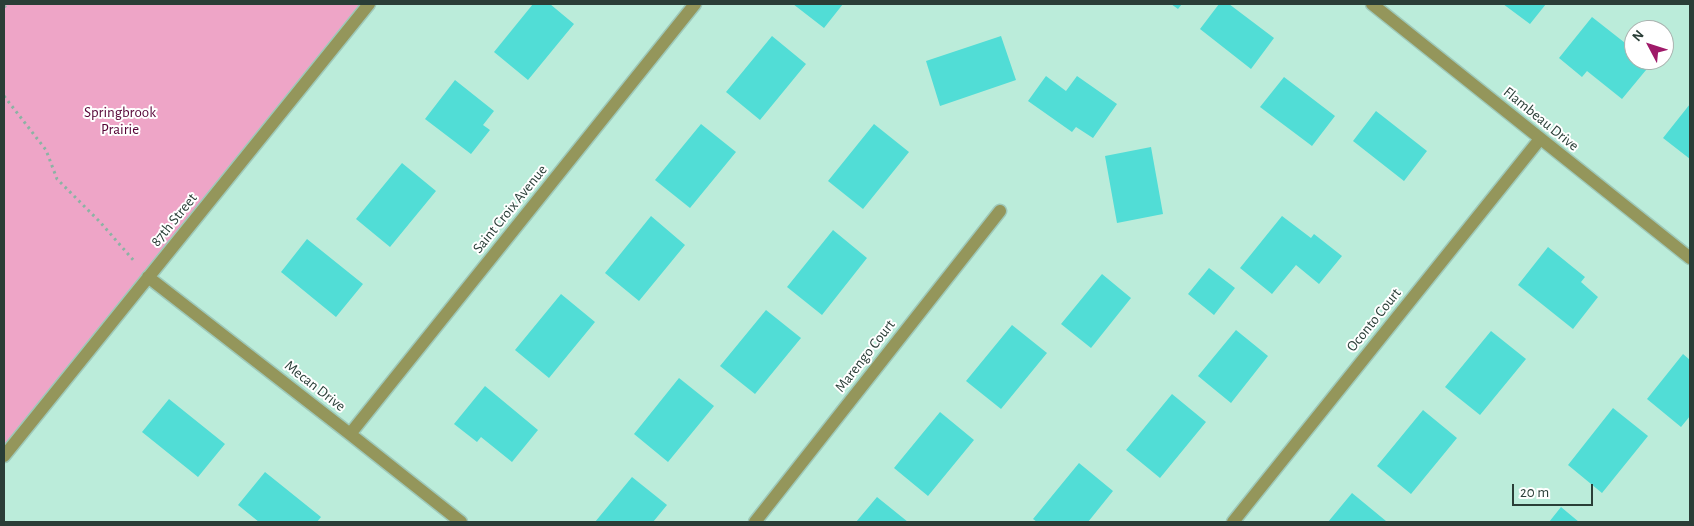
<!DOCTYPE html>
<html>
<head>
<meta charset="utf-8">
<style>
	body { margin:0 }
	#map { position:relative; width:1694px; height:526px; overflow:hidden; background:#bbecda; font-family:"Alegreya Sans",sans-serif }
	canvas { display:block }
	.frame { position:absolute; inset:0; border:5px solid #2a3e37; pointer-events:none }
	.north { position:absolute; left:1624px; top:20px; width:50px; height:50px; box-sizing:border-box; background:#fff; border:1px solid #aab2af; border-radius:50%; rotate:310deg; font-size:14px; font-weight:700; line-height:20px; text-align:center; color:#2a3e37 }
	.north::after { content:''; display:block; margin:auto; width:18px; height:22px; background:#9f1a69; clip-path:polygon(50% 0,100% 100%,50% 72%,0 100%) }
	.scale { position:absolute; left:1512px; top:484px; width:81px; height:22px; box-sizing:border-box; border:2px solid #2a3e37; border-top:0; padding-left:6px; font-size:15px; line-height:18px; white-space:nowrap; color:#2a3e37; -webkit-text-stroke:4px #fff; paint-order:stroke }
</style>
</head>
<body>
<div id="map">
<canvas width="1694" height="526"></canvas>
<div class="frame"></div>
<div class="north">N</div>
<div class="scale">20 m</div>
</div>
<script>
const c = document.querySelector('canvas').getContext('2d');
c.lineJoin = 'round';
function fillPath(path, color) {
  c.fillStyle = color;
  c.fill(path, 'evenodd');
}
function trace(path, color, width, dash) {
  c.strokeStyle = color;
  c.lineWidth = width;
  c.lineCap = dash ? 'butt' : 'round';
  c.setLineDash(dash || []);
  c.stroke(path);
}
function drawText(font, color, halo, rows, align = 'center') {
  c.font = font + ' "Alegreya Sans",sans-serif';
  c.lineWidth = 4;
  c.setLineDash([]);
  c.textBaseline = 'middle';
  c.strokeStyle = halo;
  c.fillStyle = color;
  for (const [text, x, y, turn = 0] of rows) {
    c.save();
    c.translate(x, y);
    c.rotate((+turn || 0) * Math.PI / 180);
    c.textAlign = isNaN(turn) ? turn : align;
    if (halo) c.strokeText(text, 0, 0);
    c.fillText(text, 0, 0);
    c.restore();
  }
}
fillPath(new Path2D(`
	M4,4H365L4,453Z`), '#eea5c7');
fillPath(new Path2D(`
	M533,4H550L574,24L528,80L494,52Z
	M793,4H843L824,28Z
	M1171,4H1182L1178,9Z
	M1219,4H1229L1274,38L1251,69L1200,29Z
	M1503,4H1546L1530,24Z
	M1592,17L1634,50V60H1646L1651,64L1622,99L1587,71L1582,77L1559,58Z
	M772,36L806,64L760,120L726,92Z
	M1001,36L1016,80L940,106L926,61Z
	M1046,76L1066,91L1077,76L1117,104L1093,138L1076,127L1072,132L1028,101Z
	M1284,77L1335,116L1312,146L1260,107Z
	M455,80L494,111L483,125L490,130L471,154L425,119Z
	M1690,104V159L1663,138Z
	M1376,111L1427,151L1404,181L1353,141Z
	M701,124L736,152L690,208L655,180Z
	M874,124L909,152L863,209L828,181Z
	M1151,147L1163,214L1117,223L1105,156Z
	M402,163L436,191L390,247L356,219Z
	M651,216L685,245L639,301L605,273Z
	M1282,216L1311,238L1314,234L1342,256L1319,284L1296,265L1272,294L1240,268Z
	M833,230L867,258L822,315L787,287Z
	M307,239L363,284L336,317L281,272Z
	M1548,247L1585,277L1581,282L1598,297L1573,329L1518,285Z
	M1209,268L1235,288L1214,315L1188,294Z
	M1102,274L1131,298L1091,348L1061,324Z
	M561,294L595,322L549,378L515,350Z
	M766,310L801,338L755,394L720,366Z
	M1012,325L1047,353L1001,409L966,381Z
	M1236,330L1268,356L1231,403L1198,376Z
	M1491,331L1526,359L1480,415L1445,387Z
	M1683,354L1690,360V416L1681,427L1647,399Z
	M679,378L714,406L668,462L634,434Z
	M485,386L538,430L512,462L481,437L477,442L454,424Z
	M1172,394L1206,422L1160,478L1126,450Z
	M169,399L225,444L198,477L142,432Z
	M1613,408L1648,436L1602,493L1568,465Z
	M1423,410L1457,438L1411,494L1377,466Z
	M940,412L974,440L928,496L894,468Z
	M1079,463L1113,491L1088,522H1037L1033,519Z
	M265,472L321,517L317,522H259L238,505Z
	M632,477L667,505L653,522H595Z
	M1352,493L1386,521L1385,522H1328Z
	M877,497L908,522H856Z
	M1561,507L1579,522H1549Z`), '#51ddd6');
const minor = new Path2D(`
	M1372,4L1690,258
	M148,277L350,434L461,522
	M350,434L695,4
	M4,456L369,4
	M755,522L1000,211
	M1233,522L1540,139`);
trace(minor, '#9ec9b9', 15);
trace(new Path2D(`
	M4,7L8,4
	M4,96L46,150L57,179L100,222L135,262`), '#8bb3a4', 3, [2.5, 4]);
trace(minor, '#94965b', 12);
drawText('15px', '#550335', '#fff', [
	["Springbrook",120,112],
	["Prairie",120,129]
]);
drawText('15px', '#2a3e37', '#fff', [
	["Flambeau Drive",1541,119,39],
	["Saint Croix Avenue",510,209,-51],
	["87th Street",174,220,-51],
	["Oconto Court",1374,320,-51],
	["Marengo Court",865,356,-52],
	["Mecan Drive",315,386,38]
]);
</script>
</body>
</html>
